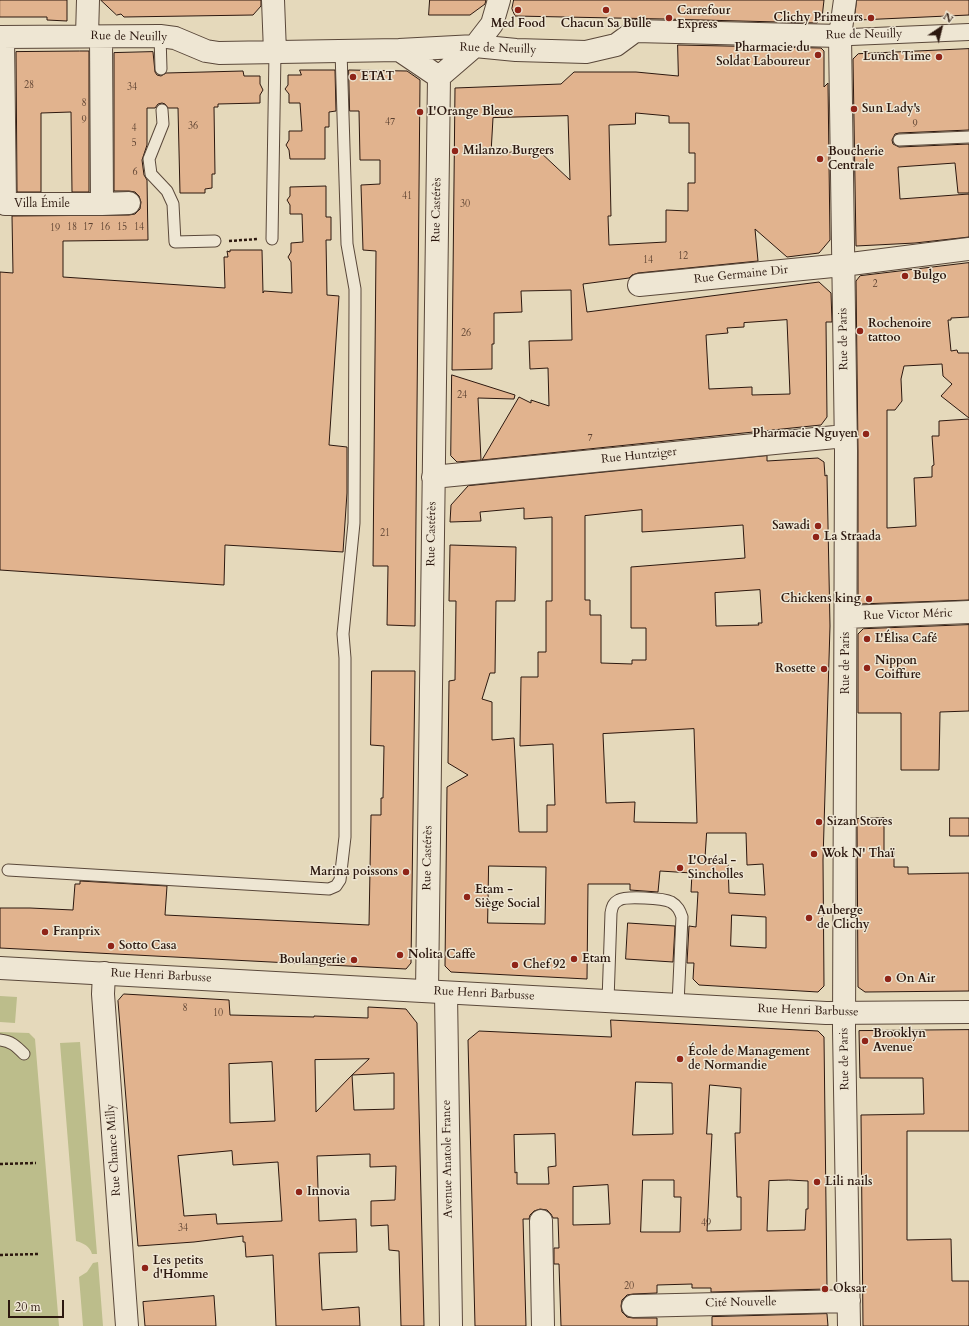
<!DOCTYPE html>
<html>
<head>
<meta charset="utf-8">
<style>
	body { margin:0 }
	#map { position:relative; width:969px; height:1326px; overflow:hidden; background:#e5d9bb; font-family:Cardo,serif }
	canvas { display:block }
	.north { position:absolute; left:921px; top:8px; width:40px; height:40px; -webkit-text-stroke:3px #eee6d3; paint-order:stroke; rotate:35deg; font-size:11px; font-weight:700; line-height:16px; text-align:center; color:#2c180f }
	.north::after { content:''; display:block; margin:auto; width:14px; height:18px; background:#2c180f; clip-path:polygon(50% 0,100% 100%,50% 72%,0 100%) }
	.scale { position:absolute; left:8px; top:1300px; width:56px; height:18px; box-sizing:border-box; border:2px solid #2c180f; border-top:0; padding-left:5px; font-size:12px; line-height:14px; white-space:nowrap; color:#2c180f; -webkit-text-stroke:3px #eee6d3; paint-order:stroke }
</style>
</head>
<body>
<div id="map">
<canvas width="969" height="1326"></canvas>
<div class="north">N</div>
<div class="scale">20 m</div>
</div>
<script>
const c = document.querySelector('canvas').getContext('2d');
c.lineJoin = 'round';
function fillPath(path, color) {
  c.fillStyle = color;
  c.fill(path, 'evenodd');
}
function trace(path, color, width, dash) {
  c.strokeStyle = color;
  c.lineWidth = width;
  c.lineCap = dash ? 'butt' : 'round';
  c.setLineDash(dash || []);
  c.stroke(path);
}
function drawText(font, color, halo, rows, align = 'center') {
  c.font = font + ' Cardo,serif';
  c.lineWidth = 3;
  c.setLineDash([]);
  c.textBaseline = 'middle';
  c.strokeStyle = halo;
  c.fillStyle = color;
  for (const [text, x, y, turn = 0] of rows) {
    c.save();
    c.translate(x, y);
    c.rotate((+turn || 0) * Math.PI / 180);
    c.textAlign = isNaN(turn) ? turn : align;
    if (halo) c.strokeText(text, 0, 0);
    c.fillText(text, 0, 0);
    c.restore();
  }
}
fillPath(new Path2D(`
	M0,996L17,997L15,1023L0,1022Z
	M0,1032L29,1033L35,1039L59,1326H0Z
	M80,1042L97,1254H92C90,1246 83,1243 76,1241L60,1043Z
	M98,1262L103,1326H83L79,1277L87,1272L93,1263Z`), '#bcbd8b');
const building = new Path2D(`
	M0,0H67V21L47,20V17H0Z
	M101,0H261V6L253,15L124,17L121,14L117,15Z
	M430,0H486L485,4L470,15H429Z
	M514,0H824L822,18L817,23L664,19L515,16L512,9Z
	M857,0H969V15L859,20L855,16Z
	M678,45L821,48L824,51V87L828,83L830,240L819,253L787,257L755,229L758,261L638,273L632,275L629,278L583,284L587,312L819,282L831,293L832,322H826L827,417L821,425L482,460L519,397L531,403V400L549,406L548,368L530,369L529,341L572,340L571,290L521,291L522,312L494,313V344H492V369L452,370L455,88L561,84L574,72H636L678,76ZM636,113L669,116V123H689V153H695V183H688V211L666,210V242L609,245L608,216H611L609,125L635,124ZM568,116L570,180L539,151L491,153L493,118ZM787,320L790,394L752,395V387L709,389L706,335L728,333L727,328L744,327V323Z
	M969,49V130L899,133L895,134L892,140L893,144L899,147L969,144V193H958L955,163L898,167L900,199L969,194V237L915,243L856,246L853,59L858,54Z
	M80,51H89V192H72L71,112L41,113V192H17L16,52Z
	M153,52L155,72L157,75L161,76L166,73L243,71L244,76H260V84L263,90L260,95V103L218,104V107H214L215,174H212V188L205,189V193H180L178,108H168L165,104L162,103L158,104L155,108H147V145L142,160L144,175L147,180L148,240L63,241V277L225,288L224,257H228L227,251L230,252V250H262L263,293L264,291L292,293L291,262L288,257L291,252V243L303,242L302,214H290V205L287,200L290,196V187L326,186V217H331V240H326L327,295L339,296L329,445L347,447V493L343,552L225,545L224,585L0,570V272L13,273L12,216L129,215L135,214L140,209L141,202L139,196L135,192L129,191H114V53Z
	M300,70H335L336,111L329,112V127H325V159H290L289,150L286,145L289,140V131H302L300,103H289V94L285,89L288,85V75H301Z
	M349,70L407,71L420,80L415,626L387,625L388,566H373L376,251L363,250L361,185L380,184V160H360L359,111H350Z
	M969,263V317L951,318V320H948L951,351L957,350L958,353H969V418L941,396L952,384L943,376L942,364L904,366L901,379L902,401L895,410H887V528L916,526L914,478L932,477V466L934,465L932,436H939V421L969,419V600L860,604L858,602V451L856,281L860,276Z
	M452,375L515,395L514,399L478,398L481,460L457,462L451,456Z
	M767,456V461L818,458L824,462L825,476L827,475L830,626L823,860L824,986L818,992L699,985L693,979L694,963H687L689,926L696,927L698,892H691L692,873L660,871L658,892L630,890V884H588L587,979L451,972L445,966L447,787L468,775L448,763L449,681L455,680L456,601H449L450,545L516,547L515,601H496L495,673H490L482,699L492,702V740L514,738L519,832H547V805H555L553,744L520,746L521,677H538V652H546V601H552V517L524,519V508L480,512L481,521L450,522L451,505L468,486ZM642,510V532L743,525L745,558L631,567V628H646V660H632V664L601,663V615H590V600H585V516ZM760,590L762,623H758L759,625L716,626L715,593ZM694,729L697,823L634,822L635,802L606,803L603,734ZM707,833H746L747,865L763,864L765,895L729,893L728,864H705ZM489,866L546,867L545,924L488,923ZM732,915L766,917V948L731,946Z
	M969,625V711L940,712L939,770H901V713H858V634L863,629Z
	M372,671H415L411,963L406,969L0,948V908H30L73,910L75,884H80V881L167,886L165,915L369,925L371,815H381V798H383L384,746L371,745Z
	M884,818V851L894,850V867H908V874L969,873V991L865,992L858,987L857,819Z
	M950,818H969V836H950Z
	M628,923L675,926L673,962L626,959Z
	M124,994L229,1000L230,1015L314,1017V1016L368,1018V1007L406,1009L417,1023L424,1326H401L399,1251L389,1250L388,1225L371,1226V1201L395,1200L396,1166L370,1167V1154L317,1156L319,1221L356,1219L357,1252L319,1253L322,1310L359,1307L360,1326H276L273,1255L246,1257L245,1242H243V1236L194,1242L138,1246L118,1001ZM369,1059L352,1075L394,1073V1109L354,1110L352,1075L316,1112L315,1060ZM272,1062L275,1121L230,1123L229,1064ZM232,1151L233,1165L278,1162L282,1221L217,1224L216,1214L184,1216L178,1156Z
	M611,1020L818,1031L824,1037L827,1289L711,1292V1288H692V1284L657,1285V1293L633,1294L627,1295L622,1300L621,1306L622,1312L627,1317L633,1318H657V1326H561L559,1264H554V1248H559L558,1218H553L551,1214L547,1210L540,1209L534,1211L530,1215L529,1219H523L526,1326H475L468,1040L479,1031L611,1037ZM636,1082L672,1083L673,1134L633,1135ZM710,1085L741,1088L740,1133H735L737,1197H741V1230L707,1231L712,1134H707ZM555,1134L556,1166L548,1167L549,1184H517V1172L515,1173L514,1135ZM643,1180H674V1197H681L680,1232H641ZM789,1180L808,1181V1209H806L805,1230L767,1231L769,1181ZM608,1185L610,1224L573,1225V1187Z
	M969,1030V1131H907V1240L951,1239L952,1281H969V1326H863L861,1115L924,1114L923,1078H860L859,1031Z
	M214,1296L216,1326H145L143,1302Z
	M827,1314L828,1326H712V1317Z`);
fillPath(building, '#e1b38e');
trace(building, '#2c180f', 1);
const service = new Path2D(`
	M160,36L161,69
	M162,110L163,124L149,159L151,174L167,191L173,204L175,242L215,241
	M899,140L969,137
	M272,239L275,52
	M8,870L329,889L336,886L340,880L345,837V658L343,634L354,523L355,305V289L347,244L341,51
	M608,1001L611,913C612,907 613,903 619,900C626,896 663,898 671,902C678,906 680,911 682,917L678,1004
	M0,1040C11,1041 16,1046 24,1054`);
const pedestrian = new Path2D(`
	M840,36L851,37L969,32`);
const minor = new Path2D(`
	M273,0L275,52
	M845,0L840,36L846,451L844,1029L849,1326
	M87,36L88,0
	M0,37L160,36L175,38L206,51L219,53L399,50L475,46L516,50L586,52L616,45L635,31L840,36
	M3,37L5,204H102L101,37
	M399,50L439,77
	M102,204L129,203
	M639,285L843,265L969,249
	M433,477L845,436
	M846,617L969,612
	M104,973L103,994L127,1326
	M427,991L439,77L475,46L492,24L499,0
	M446,993L451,1326
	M541,1221L543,1326
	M633,1306L849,1301`);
const tertiary = new Path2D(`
	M0,968L826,1013L969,1012`);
trace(service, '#5a483a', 13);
trace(pedestrian, '#5a483a', 18);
trace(minor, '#5a483a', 24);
trace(tertiary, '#5a483a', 24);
trace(new Path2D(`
	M229,241L258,239
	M0,1164L36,1163
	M0,1255L39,1254`), '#2c180f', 2.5, [3, 2]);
trace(service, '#eee6d3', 11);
trace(pedestrian, '#eee6d3', 16);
trace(minor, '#eee6d3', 22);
trace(tertiary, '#eee6d3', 22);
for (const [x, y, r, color] of [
	[518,10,4,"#8f2418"],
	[606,10,4,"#8f2418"],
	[669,18,4,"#8f2418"],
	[871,18,4,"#8f2418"],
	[818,55,4,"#8f2418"],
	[939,57,4,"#8f2418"],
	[353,77,4,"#8f2418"],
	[854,109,4,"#8f2418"],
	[420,112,4,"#8f2418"],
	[455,151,4,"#8f2418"],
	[820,159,4,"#8f2418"],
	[905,276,4,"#8f2418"],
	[860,331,4,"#8f2418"],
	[866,434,4,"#8f2418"],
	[818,526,4,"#8f2418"],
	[816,537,4,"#8f2418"],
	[869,599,4,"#8f2418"],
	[867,639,4,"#8f2418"],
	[867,668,4,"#8f2418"],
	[824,669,4,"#8f2418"],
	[819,822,4,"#8f2418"],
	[814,854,4,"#8f2418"],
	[680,868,4,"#8f2418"],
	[406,872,4,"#8f2418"],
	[467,897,4,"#8f2418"],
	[809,918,4,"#8f2418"],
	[45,932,4,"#8f2418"],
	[111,946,4,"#8f2418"],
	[400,955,4,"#8f2418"],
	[574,959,4,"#8f2418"],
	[354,960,4,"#8f2418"],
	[515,965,4,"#8f2418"],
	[888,979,4,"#8f2418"],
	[865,1041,4,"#8f2418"],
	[680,1059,4,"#8f2418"],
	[817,1182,4,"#8f2418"],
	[299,1192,4,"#8f2418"],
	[145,1268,4,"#8f2418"],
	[825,1289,4,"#8f2418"]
]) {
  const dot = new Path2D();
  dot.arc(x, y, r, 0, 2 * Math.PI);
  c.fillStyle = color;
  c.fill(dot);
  trace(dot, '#eee6d3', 1.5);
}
drawText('10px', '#593f2f', null, [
	["28",29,86],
	["34",132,88],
	["8",84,104],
	["9",84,121],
	["47",390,123],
	["9",915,125],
	["36",193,127],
	["4",134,129],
	["5",134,144],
	["6",135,173],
	["41",407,197],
	["30",465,205],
	["18",72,228],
	["17",88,228],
	["16",105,228],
	["15",122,228],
	["14",139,228],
	["19",55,229],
	["12",683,257],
	["14",648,261],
	["2",875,285],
	["26",466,334],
	["24",462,396],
	["7",590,439],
	["21",385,534],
	["8",185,1009],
	["10",218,1014],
	["49",706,1224],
	["34",183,1229],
	["20",629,1287]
]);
drawText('bold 12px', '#2c180f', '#eee6d3', [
	["Carrefour",677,11],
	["Express",677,25],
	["Clichy Primeurs",863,18,"right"],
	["Med Food",518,24,"center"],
	["Chacun Sa Bulle",606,24,"center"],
	["Pharmacie du",810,48,"right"],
	["Soldat Laboureur",810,62,"right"],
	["Lunch Time",931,57,"right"],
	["ETAT",361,77],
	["Sun Lady's",862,109],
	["L'Orange Bleue",428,112],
	["Milanzo Burgers",463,151],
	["Boucherie",828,152],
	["Centrale",828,166],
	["Bulgo",913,276],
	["Rochenoire",868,324],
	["tattoo",868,338],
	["Pharmacie Nguyen",858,434,"right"],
	["Sawadi",810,526,"right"],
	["La Straada",824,537],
	["Chickens king",861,599,"right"],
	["L'Élisa Café",875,639],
	["Nippon",875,661],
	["Coiffure",875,675],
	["Rosette",816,669,"right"],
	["Sizan Stores",827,822],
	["Wok N' Thaï",822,854],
	["L'Oréal -",688,861],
	["Sincholles",688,875],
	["Marina poissons",398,872,"right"],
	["Etam -",475,890],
	["Siège Social",475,904],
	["Auberge",817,911],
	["de Clichy",817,925],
	["Franprix",53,932],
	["Sotto Casa",119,946],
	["Nolita Caffe",408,955],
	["Etam",582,959],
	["Boulangerie",346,960,"right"],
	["Chef 92",523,965],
	["On Air",896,979],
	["Brooklyn",873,1034],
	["Avenue",873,1048],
	["École de Management",688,1052],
	["de Normandie",688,1066],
	["Lili nails",825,1182],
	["Innovia",307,1192],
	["Les petits",153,1261],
	["d'Homme",153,1275],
	["Oksar",833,1289]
], 'left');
drawText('12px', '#2c180f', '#eee6d3', [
	["Rue de Neuilly",864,35,-1],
	["Rue de Neuilly",129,37,1],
	["Rue de Neuilly",498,49,2],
	["Villa Émile",42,204],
	["Rue Castérès",437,210,-89],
	["Rue Germaine Dir",741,275,-6],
	["Rue de Paris",844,339,-91],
	["Rue Huntziger",639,456,-6],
	["Rue Castérès",432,534,-89],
	["Rue Victor Méric",908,615,-2],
	["Rue de Paris",846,663,-90],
	["Rue Castérès",428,858,-89],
	["Rue Henri Barbusse",161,976,3],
	["Rue Henri Barbusse",484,994,3],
	["Rue Henri Barbusse",808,1011,2],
	["Rue de Paris",845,1059,-91],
	["Rue Chance Milly",114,1150,-94],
	["Avenue Anatole France",448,1159,-91],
	["Cité Nouvelle",741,1303,-1]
]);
</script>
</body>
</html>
